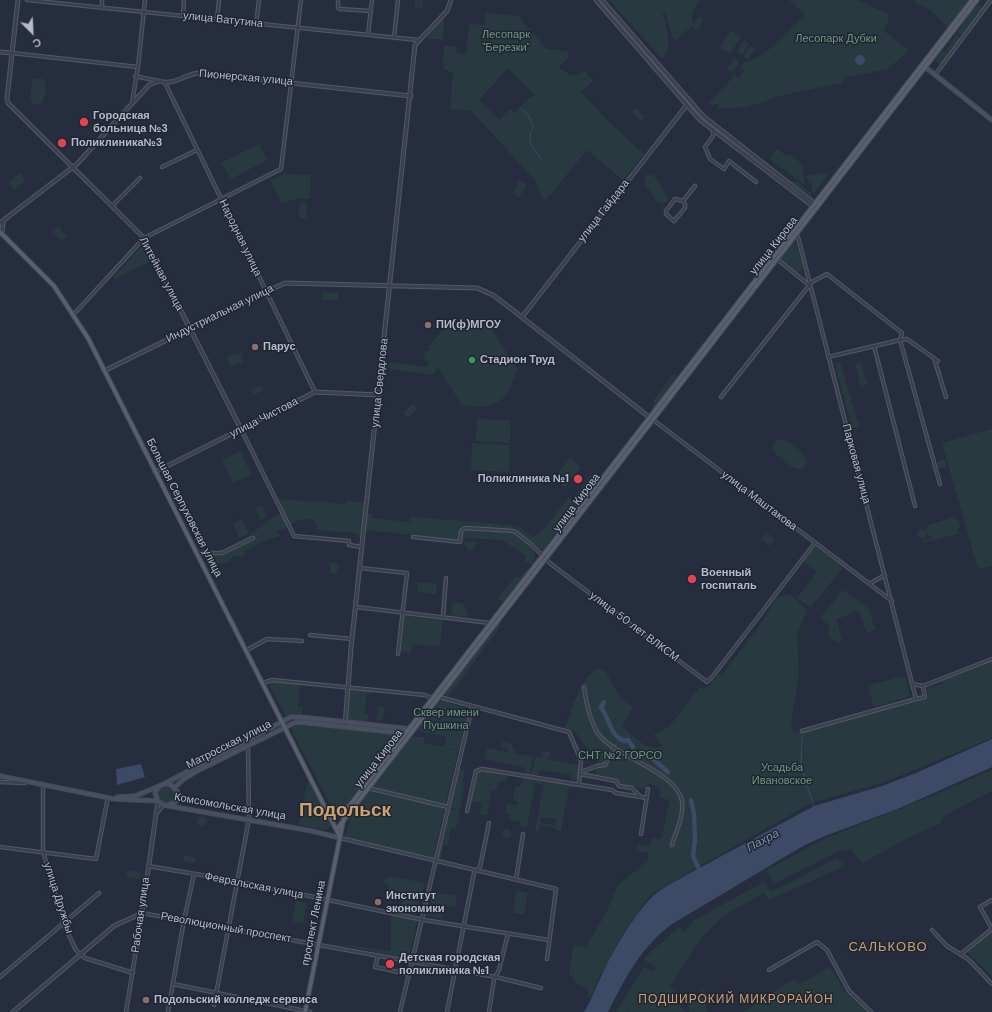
<!DOCTYPE html>
<html>
<head>
<meta charset="utf-8">
<style>
	body { margin:0 }
	#map { position:relative; width:992px; height:1012px; overflow:hidden; background:#262d3e; font-family:"DM Sans",sans-serif }
	canvas { display:block }
	.north { position:absolute; left:12px; top:12px; width:40px; height:40px; -webkit-text-stroke:3px #1f2533; paint-order:stroke; rotate:156deg; font-size:11px; font-weight:700; line-height:16px; text-align:center; color:#b6bbc9 }
	.north::after { content:''; display:block; margin:auto; width:14px; height:18px; background:#b6bbc9; clip-path:polygon(50% 0,100% 100%,50% 72%,0 100%) }
</style>
</head>
<body>
<div id="map">
<canvas width="992" height="1012"></canvas>
<div class="north">С</div>
</div>
<script>
const c = document.querySelector('canvas').getContext('2d');
c.lineJoin = 'round';
function fillPath(path, color) {
  c.fillStyle = color;
  c.fill(path, 'evenodd');
}
function trace(path, color, width, dash) {
  c.strokeStyle = color;
  c.lineWidth = width;
  c.lineCap = dash ? 'butt' : 'round';
  c.setLineDash(dash || []);
  c.stroke(path);
}
function drawText(font, color, halo, rows, align = 'center') {
  c.font = font + ' "DM Sans",sans-serif';
  c.lineWidth = 3;
  c.setLineDash([]);
  c.textBaseline = 'middle';
  c.strokeStyle = halo;
  c.fillStyle = color;
  for (const [text, x, y, turn = 0] of rows) {
    c.save();
    c.translate(x, y);
    c.rotate((+turn || 0) * Math.PI / 180);
    c.textAlign = isNaN(turn) ? turn : align;
    if (halo) c.strokeText(text, 0, 0);
    c.fillText(text, 0, 0);
    c.restore();
  }
}
fillPath(new Path2D(`
	M415,0H423V8L414,7Z
	M609,0H699L692,13L693,25L674,42L665,13L662,14L666,22L669,49L662,59Z
	M789,0H858L890,15L884,31L909,50L888,69L846,77L841,83L770,98L768,101L745,107L717,109L719,107L717,104L712,106L709,103L735,75L739,78L744,70L740,67L744,62C763,61 790,29 804,16V14Z
	M914,0H970L948,28L931,10L918,4Z
	M986,0H990L962,36L957,32L975,6L979,5L982,7Z
	M605,6L660,70L659,71L604,7Z
	M486,13L518,16L547,49L567,51L570,56L559,67L570,75L575,76L584,70L593,81L581,92L612,125L644,154L623,180L587,150L546,200L541,197L536,181L471,111L450,109L453,74L443,68L444,45L456,47L457,53L466,54L469,24L485,25ZM508,68L535,95L529,98L514,113L510,109L499,120L479,100Z
	M699,16L704,20L697,30L692,27Z
	M443,19L446,21L444,22L443,39H427V37Z
	M731,30L741,37L730,54L720,47Z
	M956,34L961,38L941,65L935,60L943,50L945,52Z
	M744,40L749,44L742,55L737,51Z
	M750,46L755,49L748,59L744,56Z
	M735,59L740,62L732,72L727,69Z
	M33,78L44,79C48,90 46,96 40,105L32,104L30,99Z
	M636,108L645,117L641,121L632,112Z
	M259,144L267,160L231,179L221,163Z
	M777,149L787,156L789,154L801,163L805,182L803,184L770,159Z
	M20,173L26,181L14,190L8,182Z
	M824,173L828,175L814,193L811,190L813,185L808,181L807,176Z
	M285,174L311,175L310,199L299,198L282,203L270,180Z
	M653,174L667,197V201L662,204L656,201L644,182L646,176Z
	M520,180L527,185L519,197L512,193Z
	M791,181L798,182L812,194L810,196Z
	M300,203H307L306,218H299Z
	M58,226L67,236L61,241L53,232Z
	M794,242L797,245L803,268L801,272L798,273L781,261L780,257L791,243Z
	M142,246H146L152,260L116,279L113,278Z
	M323,292L338,293V300H322Z
	M484,317L518,370L515,372C510,402 491,411 462,405L438,368L432,375L384,368L386,362L427,367L428,361L424,360L425,351H429V346L449,323L458,319Z
	M242,353V362L231,367L226,356Z
	M840,362L859,427L852,428L835,364Z
	M861,362L867,384L861,386L855,364Z
	M673,374L677,377L653,409L651,408L655,403L653,401Z
	M261,385L264,390L254,395L251,390Z
	M413,404L418,409L407,418L403,412Z
	M477,419L511,420L510,443L476,441Z
	M992,429V566L978,569L942,443Z
	M779,439C788,439 806,453 807,462C801,479 782,459 774,452L773,445Z
	M472,443L510,445L509,472L471,470Z
	M240,451L251,474L233,483L222,460Z
	M570,458L581,467L565,487L556,479L558,476L557,475Z
	M937.5 464a4.5 4.5 0 1 1 9 0a4.5 4.5 0 1 1-9 0Z
	M591,475L597,480L543,550L515,530L516,527L518,526L533,537L544,529L569,497L572,500Z
	M281,499L316,502L317,501L345,504L347,501L365,503L362,536L353,533L318,530V526L312,519L299,520L277,532L280,536L266,540L245,551L244,557L234,556L227,563H219L210,568L200,550L209,548L211,551L218,552L250,535V533L255,531L271,518L281,514L275,501Z
	M262,505L267,516L260,520L255,509Z
	M368,513L373,514L372,518L410,522L411,517H414L512,525C513,528 514,532 515,534C524,545 544,547 531,565L526,561L523,564L526,556L502,540L464,538L462,541L479,542L470,552L461,540L365,530Z
	M952,518L959,521L960,527L957,531L960,533L922,543V541L932,538L926,533L928,525Z
	M242,519L249,534L239,538L233,523Z
	M917.5 534a4.5 4.5 0 1 1 9 0a4.5 4.5 0 1 1-9 0Z
	M766,532L775,539L770,546L761,539Z
	M815,546L843,568L810,608L797,598L817,572L803,561Z
	M330,563H338L337,574L330,573Z
	M526,569L528,570L503,602L497,599L516,576L519,578Z
	M418,582L437,584L436,594L417,592Z
	M843,590L869,609L875,629L867,634L860,613L854,610L850,614L837,619L842,641L838,643L830,638L828,624L820,618Z
	M790,594L807,610L797,634L799,673L791,723L794,733L928,698L927,689L942,684V681L992,662V738L885,782L811,803L651,894L619,941L598,979L590,1000L587,989L575,983V979L569,975L573,945L586,947L605,915L616,889L620,883L648,861V853L636,851L638,845L650,846L651,838L660,839L662,836L670,800L659,798L661,790L658,789L659,787L648,783L646,789L619,784L616,780L595,776L597,761C586,750 581,731 565,728C573,708 579,676 600,668L606,672L618,695L633,707L622,726C630,733 652,756 662,746L654,734L669,727L700,687L703,689L709,686L718,675H722L765,618L777,597Z
	M457,602L464,604L469,617L451,615L452,605Z
	M404,614L443,618L440,646L412,645L411,654L400,651Z
	M498,625L501,626L448,697L446,696L445,693Z
	M905,676L910,696L874,707L868,685Z
	M272,681L300,684L298,706L303,707L302,714L285,715L268,682Z
	M350,688L372,690L371,694L367,693L364,713L369,714L368,722L350,721L347,719Z
	M442,700L468,710L459,750L445,747L458,751L446,803L444,805L373,787L411,737H424L425,744L445,746L446,736L421,732L418,729Z
	M378,706L385,708L382,721L376,719Z
	M304,723L396,734L398,738L343,811L333,810L291,729L295,724Z
	M502,742L512,744V748H515L514,753L533,757L530,775L525,774L526,768L485,759L487,748L508,752V747L501,748Z
	M542,751L551,752L549,758L547,757V759L580,765L579,781L571,780V775L539,770L537,776L531,775L535,757H543Z
	M458,768L465,770L462,786H464L460,809L449,807Z
	M482,769L507,773L506,782H498L496,791L491,790L487,815L480,814L482,803L470,801L477,771Z
	M992,770V791L943,816L940,824C913,834 888,850 862,863L851,849L839,851L775,883L765,871L826,838L917,802Z
	M523,776L544,779L543,785L535,783L527,828L521,826V822L510,820L511,815L505,813L506,804L517,805L518,802L513,800L515,787L521,786Z
	M308,779L332,826L326,830L299,825Z
	M545,780L577,785L576,788L569,787L561,831L556,830V828L540,825L538,832L535,831ZM541,817L556,819L555,825L540,823Z
	M157 795a9 9 0 1 1 18 0a9 9 0 1 1-18 0Z
	M368,789L443,807L444,810L433,858L346,838L345,836L351,813Z
	M449,808L460,810L456,829L451,828L448,846L444,845L441,858L437,857Z
	M197 821a5 5 0 1 1 10 0a5 5 0 1 1-10 0Z
	M502.5 834a4.5 4.5 0 1 1 9 0a4.5 4.5 0 1 1-9 0Z
	M184,856L195,857L194,863L183,861Z
	M837,858L845,866L769,900L764,893L722,917L702,937L670,986L677,991V1004H680L685,1012H629L625,1010L628,1012H616L644,967L653,972L656,968L643,959L679,927L684,933L693,921L764,882L771,892Z
	M127,870L141,872L140,879L126,877Z
	M389,876L425,883L416,915L394,910L395,905L401,906L404,894L388,890L389,885L383,883L385,878L388,879Z
	M517,891L528,893L524,915L513,913Z
	M432,892L457,896L455,907L430,903Z
	M296,901L307,903L303,923L292,921Z
	M427,908L443,911L441,919L426,916Z
	M391,915L416,920L417,922L409,957L407,959L333,943L391,951Z
	M992,930V976L967,952Z
	M830,967L845,992L868,1012H743L794,979L799,984Z
	M702,989L708,994L706,1007L708,1012H689L688,1000L696,1002Z`), '#283a3f');
fillPath(new Path2D(`
	M855 60a5 5 0 1 1 10 0a5 5 0 1 1-10 0Z
	M992,739V767L900,808L825,836L803,846L672,924C641,947 625,978 608,1012H584C591,1001 594,991 600,979C610,955 634,915 652,897C657,892 664,888 670,884L814,806L882,786L916,773Z
	M141,764L145,777L117,785L116,769Z`), '#3c4a66');
trace(new Path2D(`
	M521,109L528,115L533,126L532,129
	M531,132C527,143 536,152 542,160
	M802,736L801,764L804,777
	M805,780L814,806`), '#3c4a66', 1);
trace(new Path2D(`
	M604,702L601,707C609,719 610,735 624,741L628,740L633,747
	M653,759L668,772
	M691,800L694,814L695,839L693,856L701,873`), '#3c4a66', 4.5);
const minor = new Path2D(`
	M27,0L418,40
	M338,0V7L339,9L371,11
	M102,8V0
	M183,16L184,0
	M217,20L219,0
	M256,24L259,0
	M368,35L372,0
	M394,38L398,0
	M12,53L138,67L132,103
	M138,67L145,0
	M935,75L991,0
	M135,76L158,81
	M165,83L315,392
	M713,130V136L705,147L710,159L724,169L729,161L756,182
	M162,167L197,150
	M675,199L683,201L685,204V208L674,221L666,214V211Z
	M683,201L695,186
	M112,206L140,178
	M797,233L916,699L925,697L923,686L912,684
	M777,259L809,285
	M74,314L144,238L281,169L301,0
	M874,346L915,506
	M828,357L900,340L940,484
	M934,358L946,397
	M721,397L812,282L827,274L902,333L900,340L907,339L938,361
	M652,419L892,601
	M241,429L294,536L349,541V545L362,547
	M413,537L460,542L461,531L465,528L514,531L532,545L551,564L707,682L713,676L814,544
	M197,553H222L253,538
	M360,568L407,573L398,654
	M869,584L885,575
	M356,607L490,623
	M443,617L446,578
	M310,635L352,639
	M247,650L267,639L302,641
	M263,683L272,680L425,695L432,698
	M923,686L992,659
	M584,687C586,701 590,724 600,736C617,757 677,772 682,801C684,817 676,831 672,845
	M439,697L569,732L581,760L579,785
	M802,731L916,699
	M581,772L597,766L605,765L614,747
	M580,774L616,781L619,786L632,788L641,797L646,798
	M0,782L25,783
	M43,784V851L64,925L76,950L85,958L133,973
	M368,788L448,807
	M467,811L476,771L482,769L612,790L616,793L641,797
	M641,834L648,789
	M340,838L556,889L547,959
	M0,847L96,859L108,797
	M148,866L237,881L424,920L549,940
	M516,880L523,834
	M932,930L947,946L968,959L992,984
	M961,954L992,929L980,907L992,900
	M378,956L375,967L408,974
	M769,970L817,942L827,950L849,991L871,1012
	M0,977L99,893
	M173,984L310,1012
	M214,1005L249,819L248,745
	M126,1012L142,913L496,977L541,988
	M168,1012L184,920L194,874
	M400,1012L472,707
	M447,1012L474,873L480,867L489,823
	M489,1012L494,979L499,970L508,934`);
const tertiary = new Path2D(`
	M18,0L7,98L8,103L144,238L241,429
	M596,0L700,120L814,207
	M602,0L703,116L814,203L815,206
	M0,52L12,53
	M0,223L77,164L149,85L159,81C173,86 184,75 198,73L411,96
	M2,233L3,221
	M522,317L686,106
	M104,371L252,298L285,283L477,288L493,295L514,311L649,417
	M155,472L315,392L379,395
	M345,726L351,648L415,45L447,11L451,0
	M156,814L163,805
	M13,1012L114,926L142,913L158,801`);
const secondary = new Path2D(`
	M924,66L992,120
	M0,776L114,799L158,801L163,805L312,831L340,838
	M165,784H170L177,791L176,801L169,805
	M175,787L184,779L197,771L294,723L300,722L410,734
	M117,797L135,796L164,784L291,717H300L411,729
	M158,801L155,793L159,786`);
const primary = new Path2D(`
	M0,232L54,286L88,338L340,837
	M327,808C333,813 340,815 346,810
	M337,829L977,0
	M305,1012L344,817L347,809L972,0`);
trace(minor, '#525866', 4.5);
trace(tertiary, '#525866', 5);
trace(secondary, '#434957', 5.5);
trace(primary, '#434957', 5.5);
trace(minor, '#3a404e', 2.5);
trace(tertiary, '#3a404e', 3);
trace(secondary, '#484f61', 3.5);
trace(primary, '#585f6e', 3.5);
for (const [x, y, r, color] of [
	[84,122,5,"#e0444e"],
	[62,143,5,"#e0444e"],
	[428,325,4,"#8d6e63"],
	[255,347,4,"#8d6e63"],
	[472,360,4,"#2e9e5b"],
	[578,479,5,"#e0444e"],
	[692,579,5,"#e0444e"],
	[378,902,4,"#8d6e63"],
	[390,964,5,"#e0444e"],
	[146,1000,4,"#8d6e63"]
]) {
  const dot = new Path2D();
  dot.arc(x, y, r, 0, 2 * Math.PI);
  c.fillStyle = color;
  c.fill(dot);
  trace(dot, '#1f2533', 1.5);
}
drawText('11px', '#b6bbc9', '#1f2533', [
	["улица Ватутина",223,20,6],
	["Пионерская улица",246,78,5],
	["улица Гайдара",604,211,-52],
	["Народная улица",240,238,64],
	["улица Кирова",774,246,-52],
	["Литейная улица",161,274,62],
	["Индустриальная улица",220,314,-26],
	["улица Свердлова",380,383,-84],
	["улица Чистова",264,418,-27],
	["Парковая улица",856,464,75],
	["улица Маштакова",759,501,37],
	["улица Кирова",577,503,-53],
	["Большая Серпуховская улица",184,508,63],
	["улица 50 лет ВЛКСМ",634,627,37],
	["Матросская улица",229,745,-27],
	["улица Кирова",379,759,-52],
	["Комсомольская улица",230,807,10],
	["Февральская улица",254,886,11],
	["улица Дружбы",58,898,72],
	["Рабочая улица",141,915,-82],
	["проспект Ленина",314,923,-79],
	["Революционный проспект",226,928,10]
]);
drawText('11px', '#6e997d', '#1f2533', [
	["Лесопарк",506,35],
	["\"Березки\"",506,48],
	["Лесопарк Дубки",836,39],
	["Сквер имени",446,713],
	["Пушкина",446,726],
	["СНТ №2 ГОРСО",620,756],
	["Усадьба",782,768],
	["Ивановское",782,781]
]);
drawText('bold 11px', '#b6bbc9', '#1f2533', [
	["Городская",93,116],
	["больница №3",93,129],
	["Поликлиника№3",71,143],
	["ПИ(ф)МГОУ",436,325],
	["Парус",263,347],
	["Стадион Труд",480,360],
	["Поликлиника №1",569,479,"right"],
	["Военный",701,573],
	["госпиталь",701,586],
	["Институт",386,896],
	["экономики",386,909],
	["Детская городская",399,958],
	["поликлиника №1",399,971],
	["Подольский колледж сервиса",154,1000]
], 'left');
drawText('italic 12px', '#7f8eaf', '#1f2533', [
	["Пахра",763,841,-28]
]);
c.letterSpacing = '1px';
drawText('12px', '#d0a16a', '#1f2533', [
	["ПОДШИРОКИЙ МИКРОРАЙОН",736,1000]
]);
c.letterSpacing = '0px';
c.letterSpacing = '1px';
drawText('13px', '#d0a16a', '#1f2533', [
	["САЛЬКОВО",888,948]
]);
c.letterSpacing = '0px';
drawText('bold 19px', '#d0a16a', '#1f2533', [
	["Подольск",345,811]
]);
</script>
</body>
</html>
